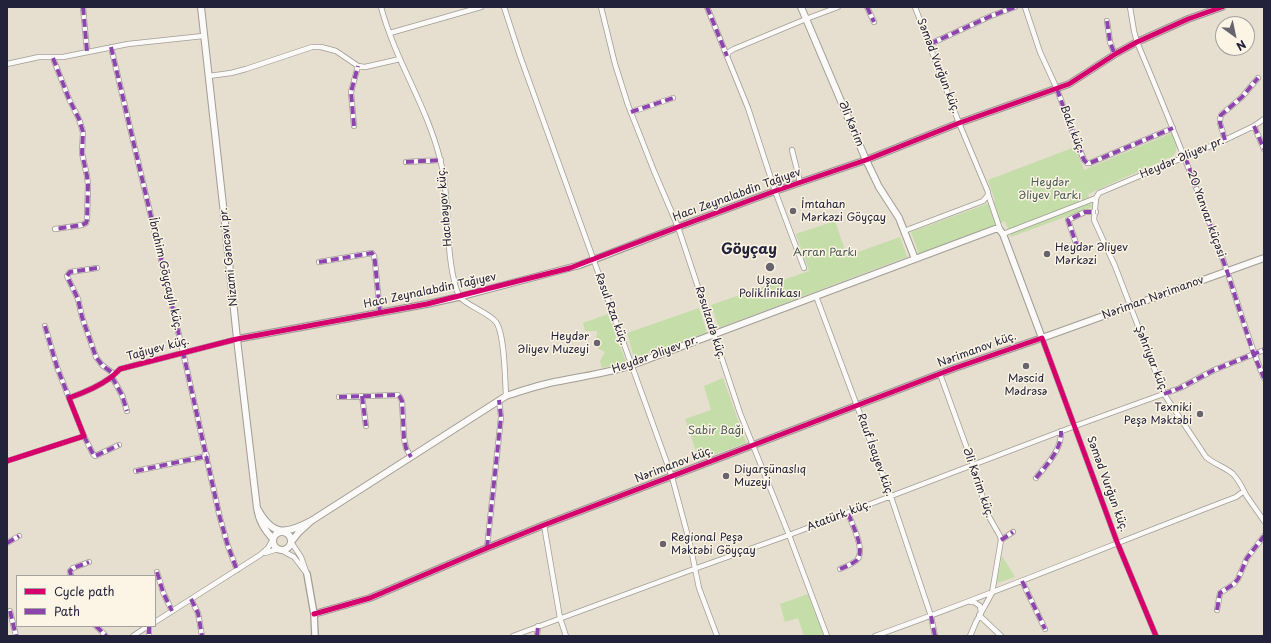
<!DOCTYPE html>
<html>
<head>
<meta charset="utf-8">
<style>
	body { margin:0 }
	#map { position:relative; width:1271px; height:643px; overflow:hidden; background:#e6dece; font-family:"Playpen Sans",sans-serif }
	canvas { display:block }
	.frame { position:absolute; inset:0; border:8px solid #22223b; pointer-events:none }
	.legend { position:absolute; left:16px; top:575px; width:140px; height:52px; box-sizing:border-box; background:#fcf5e5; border:1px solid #a5a1a1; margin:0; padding:5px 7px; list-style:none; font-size:12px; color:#22223b }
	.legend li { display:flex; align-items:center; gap:8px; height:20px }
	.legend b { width:20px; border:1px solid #a5a1a1 }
	.north { position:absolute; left:1215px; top:16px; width:40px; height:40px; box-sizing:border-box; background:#fcf5e5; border:1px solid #a5a1a1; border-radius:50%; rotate:147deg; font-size:11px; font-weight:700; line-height:16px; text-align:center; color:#22223b }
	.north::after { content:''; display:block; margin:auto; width:14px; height:18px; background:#67646e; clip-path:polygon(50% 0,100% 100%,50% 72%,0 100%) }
</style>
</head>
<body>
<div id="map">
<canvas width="1271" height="643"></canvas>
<div class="frame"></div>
<ul class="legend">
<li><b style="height:5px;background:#d6006c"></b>Cycle path</li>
<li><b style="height:5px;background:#8e44ad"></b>Path</li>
</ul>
<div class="north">N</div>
</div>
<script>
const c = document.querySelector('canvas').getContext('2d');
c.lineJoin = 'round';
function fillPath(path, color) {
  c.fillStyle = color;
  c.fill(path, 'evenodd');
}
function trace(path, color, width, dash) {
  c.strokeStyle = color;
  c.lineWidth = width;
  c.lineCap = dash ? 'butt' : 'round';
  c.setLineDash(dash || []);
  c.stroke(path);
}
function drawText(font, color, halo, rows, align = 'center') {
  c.font = font + ' "Playpen Sans",sans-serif';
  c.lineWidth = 3;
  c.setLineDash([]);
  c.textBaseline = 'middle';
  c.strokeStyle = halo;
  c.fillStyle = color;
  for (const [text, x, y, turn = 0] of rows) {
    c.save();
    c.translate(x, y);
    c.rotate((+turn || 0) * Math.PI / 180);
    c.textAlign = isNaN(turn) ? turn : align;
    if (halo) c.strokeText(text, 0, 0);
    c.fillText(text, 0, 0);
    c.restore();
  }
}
fillPath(new Path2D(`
	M1172,133C1176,142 1180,148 1173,156L1088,194L1092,207L1011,237L1005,221L919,254L911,232L995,201L988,180L1075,147L1084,170Z
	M835,221L847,256L900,237L907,257L719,328L711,305L809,271L796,234Z
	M699,308L707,333L634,358L627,333Z
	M608,314L626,362L602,368L600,361L605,352L597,348L602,342L596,339L597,331H585L583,323Z
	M723,378L746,443L699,460L685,419L711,410L704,386Z
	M1002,556L1015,577L997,583Z
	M808,594L824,636H804L798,618L785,622L780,604Z`), '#c4dda9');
const minor = new Path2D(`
	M83,7L87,51
	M381,7C395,60 427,106 440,159C451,201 444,246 456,288C457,290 458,294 459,296C465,305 488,312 496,322C505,334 505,381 506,396
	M504,7L520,56L672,477L690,544L699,588L717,636
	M601,7L615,64L628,105L654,171L678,227L740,413L789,535L827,636
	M707,7L748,108L775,191L804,268
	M867,7L874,22
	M1025,7L1040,52L1057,89L1072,131L1084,160L1087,163H1090L1173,128
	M1130,7L1134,31L1137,42C1169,118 1200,194 1227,271C1239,307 1249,343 1264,378
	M1107,21L1110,42L1115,55
	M390,33L481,7
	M930,44L991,16L1015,7
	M111,47L183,352L220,518L228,546L237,570
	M727,56L729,52L734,49L806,19L838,7
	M53,58L69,99L79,119L83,132L82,153L87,176L88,185L87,220L86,223L82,225L55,229
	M7,64L39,57H63L128,44L203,36
	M209,76L231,73L246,69L312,47H321L336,51L358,66L365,67L400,59
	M631,112L673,98
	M1264,119L1254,126L1225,140L1099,193L1096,198L1094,220L1115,266L1164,394L1206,457C1214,464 1225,467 1233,474C1239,480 1242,487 1246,495C1252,504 1258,512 1264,521
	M354,126L351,92L358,66
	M1254,126L1264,149
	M1225,140L1220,123V120L1221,115L1242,97L1258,78
	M792,150L800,182
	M406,162L441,160
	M988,194L1001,232
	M904,231L983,201L988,195V192L959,123L915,7
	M1003,234L1096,198
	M1078,249L1068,220L1085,212H1096
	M319,262L372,253L374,256L375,262L380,313
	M97,268L70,272L67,276L78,299L82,317L96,357L102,365L114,374
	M816,296L891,497L931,616L935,636
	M45,326L57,367L69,398
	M1042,338L1117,542L1156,636
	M940,374L973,465L988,515L1000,536L1001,540L992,593L976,622L970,636
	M112,377L122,395L127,411
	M362,396L366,426
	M339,397L398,395L400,397L402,401L404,438L406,448L411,457
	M84,436L93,454L95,456L119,445
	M7,461L84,436L69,398C83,393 98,387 110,378C114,375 117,372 120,369L237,339
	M136,471L207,456
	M1036,478C1047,464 1062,450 1061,431
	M544,525L560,618L566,636
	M1001,540L1013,532
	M7,543L19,536
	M487,548L501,417L499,400
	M281,550L294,557L307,574L301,557L291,542
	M265,553L278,549
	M840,569C845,567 852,564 857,560C866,551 852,524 848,513
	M157,572L163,592L172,611
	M71,576L70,571L73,568L89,562
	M1022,581L1045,629
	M191,599L198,613L202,636
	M971,602H974L980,606L981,613
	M1217,610L1220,593L1234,584L1238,579L1247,558L1264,536
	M10,611L16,636
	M979,615L1001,636
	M155,622L260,555L268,548L273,539
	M96,626L106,636
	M149,626V636
	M133,636L148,626
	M513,636L694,569L789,535L1075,426L1180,388L1214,370L1264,350
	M537,636L538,626
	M875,636C996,593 1115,543 1236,497L1244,491`);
const tertiary = new Path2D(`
	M237,339L427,304L459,297L580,265L678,227L775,191L866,160L959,123L1069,84L1117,53L1137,42L1188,19L1222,7
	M307,574L314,614L315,636
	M314,614L370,598L487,548L544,525L955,368L1042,338`);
const secondary = new Path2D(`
	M201,7L224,214L237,339L257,508
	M801,7L866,160L879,187L899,218L915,259
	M311,521L506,396C524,390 541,384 560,381C584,376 608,373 632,365L995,229H999L1003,234L1042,338L1264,258
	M273 541a9 9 0 1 1 18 0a9 9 0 1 1-18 0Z
	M273,539C264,529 259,521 257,508C272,536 285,535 311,521L299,532L291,542`);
trace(minor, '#a19d96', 6);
trace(tertiary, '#a19d96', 8);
trace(secondary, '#a19d96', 8);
trace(minor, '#fbfaf8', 4.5);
trace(tertiary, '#fbfaf8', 5.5);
trace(secondary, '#fbfaf8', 6);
trace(new Path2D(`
	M83,7L87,51
	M707,7L727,56
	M867,7L874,22
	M1107,21L1110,42L1115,55
	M930,44L991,16L1015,7
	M111,47L183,352L220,518L228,546L237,570
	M53,58L69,99L79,119L83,132L82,153L87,176L88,185L87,220L86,223L82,225L55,229
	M1057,89L1072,131L1084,160L1087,163H1090L1173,128
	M631,112L673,98
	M354,126L351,92L358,66
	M1254,126L1264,149
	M1225,140L1220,123V120L1221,115L1242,97L1258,78
	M1185,157L1227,271L1254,355L1264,378
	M406,162L441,160
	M1078,249L1068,220L1085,212H1096
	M319,262L372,253L374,256L375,262L380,313
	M97,268L70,272L67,276L78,299L82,317L96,357L102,365L114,374
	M45,326L57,367L69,398
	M112,377L122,395L127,411
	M1164,394L1180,388L1214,370L1264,350
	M362,396L366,426
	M339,397L398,395L400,397L402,401L404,438L406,448L411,457
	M84,436L93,454L95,456L119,445
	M136,471L207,456
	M1036,478C1047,464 1062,450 1061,431
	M1001,540L1013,532
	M7,543L19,536
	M487,548L501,417L499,400
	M840,569C845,567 852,564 857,560C866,551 852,524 848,513
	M157,572L163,592L172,611
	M71,576L70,571L73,568L89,562
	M1022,581L1045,629
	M191,599L198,613L202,636
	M1217,610L1220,593L1234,584L1238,579L1247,558L1264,536
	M10,611L16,636
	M931,616L935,636
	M96,626L106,636
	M149,626V636
	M537,636L538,626`), '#8e44ad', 4, [8, 4]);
trace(new Path2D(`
	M7,461L84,436L69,398C83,393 98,387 110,378C114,375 117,372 120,369L237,339L427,304L570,268L678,227L775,191L866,160L959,123L1069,84L1117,53L1137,42L1188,19L1222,7
	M314,614L370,598L487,548L544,525L955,368L1042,338L1117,542L1156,636`), '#d6006c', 5);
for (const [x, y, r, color] of [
	[793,211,4,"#67646e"],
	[1047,254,4,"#67646e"],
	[770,267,5,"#67646e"],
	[597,343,4,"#67646e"],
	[1026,366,4,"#67646e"],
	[1200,414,4,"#67646e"],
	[726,476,4,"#67646e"],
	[663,544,4,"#67646e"]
]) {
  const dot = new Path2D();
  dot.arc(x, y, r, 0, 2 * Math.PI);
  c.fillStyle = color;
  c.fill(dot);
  trace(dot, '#fcf5e5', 1.5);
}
drawText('11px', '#22223b', '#fcf5e5', [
	["Səməd Vurğun küç.",938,66,69],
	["Əli Kərim",851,124,67],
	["Bakı küç.",1072,129,69],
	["Heydər Əliyev pr.",1182,158,-23],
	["Hacı Zeynalabdin Tağıyev",737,195,-20],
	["Hacıbəyov küç.",445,207,-95],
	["20 Yanvar küçəsi",1206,214,70],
	["Nizami Gəncəvi pr.",229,257,-96],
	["İbrahim Göyçaylı küç.",165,274,77],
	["Hacı Zeynalabdin Tağıyev",430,291,-12],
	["Nəriman Nərimanov",1153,298,-20],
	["Rəsul Rza küç.",611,309,70],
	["Rəsulzadə küç.",710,323,72],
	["Tağıyev küç.",158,349,-15],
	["Nərimanov küç.",977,350,-20],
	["Heydər Əliyev pr.",655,355,-20],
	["Şəhriyar küç.",1151,359,68],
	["Rauf İsayev küç.",875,455,70],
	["Nərimanov küç.",674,465,-21],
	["Əli Kərim küç.",978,483,71],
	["Səməd Vurğun küç.",1107,484,70],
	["Atatürk küç.",839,516,-21]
]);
drawText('11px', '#4a5a53', '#fcf5e5', [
	["Heydər",1050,183],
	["Əliyev Parkı",1050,196],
	["Arran Parkı",825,253],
	["Sabir Bağı",716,431]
]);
drawText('11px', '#22223b', '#fcf5e5', [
	["İmtahan",801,205],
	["Mərkəzi Göyçay",801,218],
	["Heydər Əliyev",1055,248],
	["Mərkəzi",1055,261],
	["Uşaq",770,281,"center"],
	["Poliklinikası",770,294,"center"],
	["Heydər",589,337,"right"],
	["Əliyev Muzeyi",589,350,"right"],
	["Məscid",1026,379,"center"],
	["Mədrəsə",1026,392,"center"],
	["Texniki",1192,408,"right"],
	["Peşə Məktəbi",1192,421,"right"],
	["Diyarşünaslıq",734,470],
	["Muzeyi",734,483],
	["Regional Peşə",671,538],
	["Məktəbi Göyçay",671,551]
], 'left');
drawText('bold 15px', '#22223b', '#fcf5e5', [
	["Göyçay",749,250]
]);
</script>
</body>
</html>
